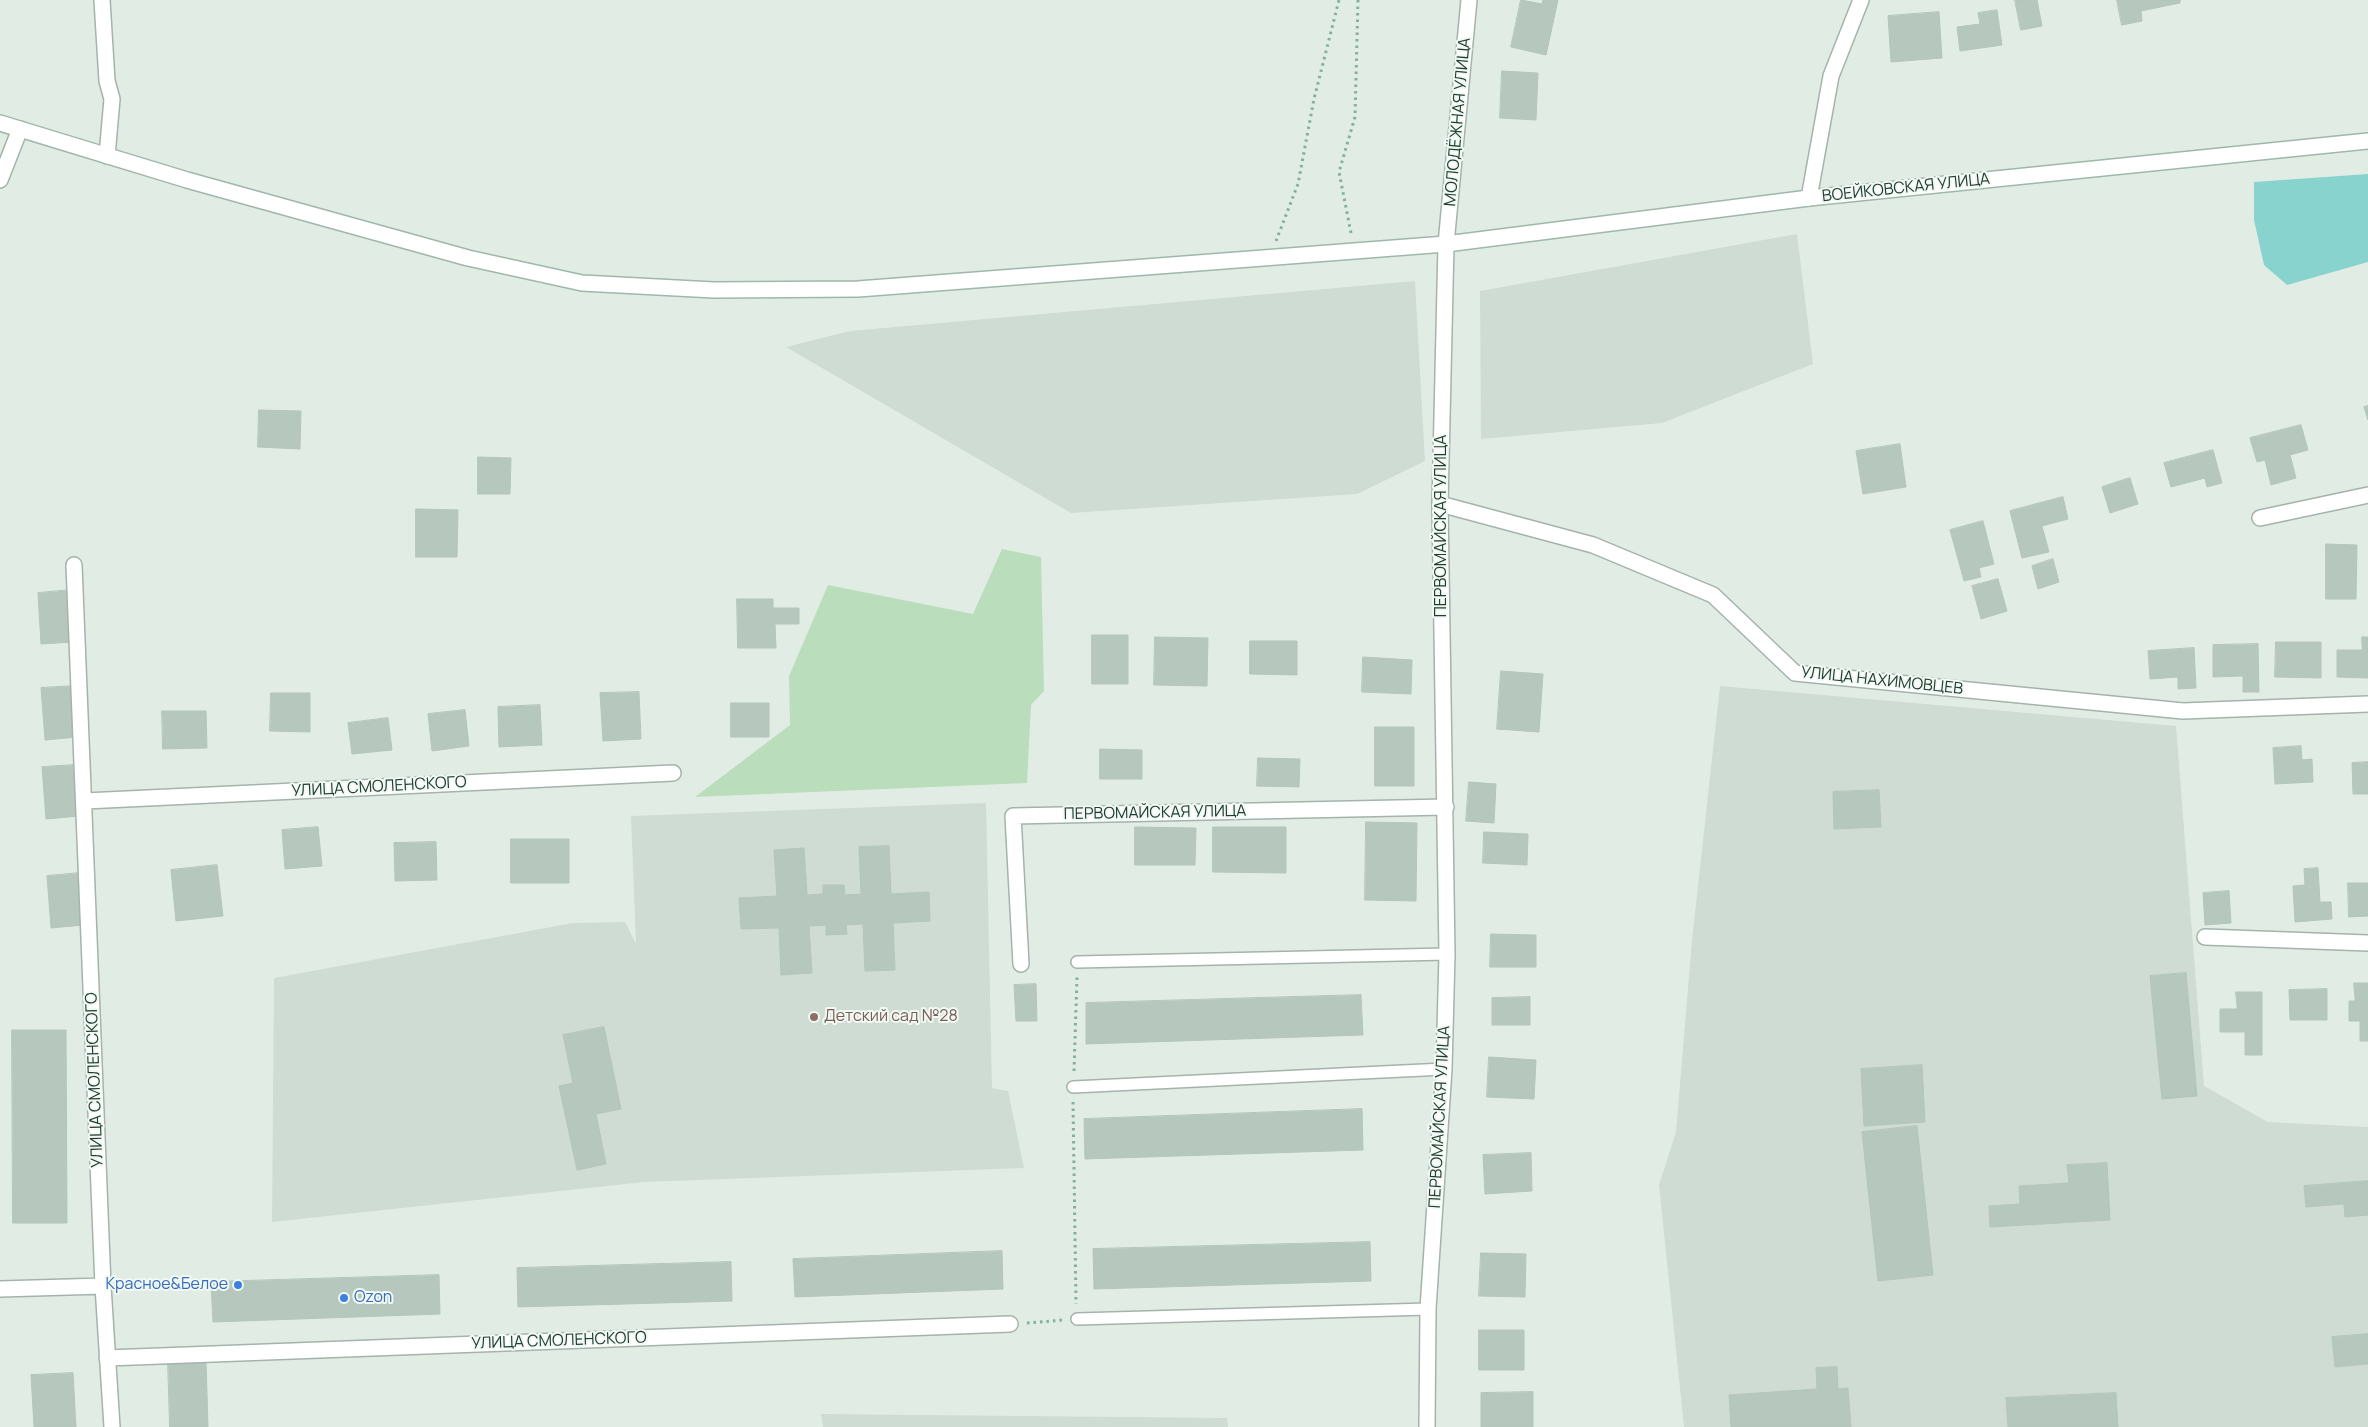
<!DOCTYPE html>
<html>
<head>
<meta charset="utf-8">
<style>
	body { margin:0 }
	canvas { display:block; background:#e1ece5 }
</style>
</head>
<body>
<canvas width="2368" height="1427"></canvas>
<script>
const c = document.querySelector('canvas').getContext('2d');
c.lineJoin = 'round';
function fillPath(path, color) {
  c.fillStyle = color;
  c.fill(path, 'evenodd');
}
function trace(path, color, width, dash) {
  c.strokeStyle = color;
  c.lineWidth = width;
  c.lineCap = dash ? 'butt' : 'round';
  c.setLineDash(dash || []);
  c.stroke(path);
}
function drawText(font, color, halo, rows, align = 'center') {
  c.font = font + ' Manrope,sans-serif';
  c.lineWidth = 4;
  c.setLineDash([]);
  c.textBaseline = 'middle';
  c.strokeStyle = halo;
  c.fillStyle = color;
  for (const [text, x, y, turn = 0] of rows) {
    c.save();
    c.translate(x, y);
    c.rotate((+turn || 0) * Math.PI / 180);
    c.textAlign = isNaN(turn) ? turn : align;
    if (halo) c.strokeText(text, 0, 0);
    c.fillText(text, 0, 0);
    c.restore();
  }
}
fillPath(new Path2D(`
	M1797,234L1813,364L1662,423L1481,439L1480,291Z
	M1415,281L1425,461L1357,494L1071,513L786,347L850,331Z
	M1720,686L2176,726L2204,1086L2268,1122L2368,1127V1427H1684L1659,1185L1676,1132L1692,940Z
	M986,803L992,1088L1008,1091L1024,1168L644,1182L272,1222L274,978L573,923L625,922L636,944L631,816Z
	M821,1414L1227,1418L1228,1427H823Z`), '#cfdcd3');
fillPath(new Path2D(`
	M1002,549L1041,557L1044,691L1031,705L1027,783L695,797L790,725L789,676L828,585L973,614Z`), '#badebb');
fillPath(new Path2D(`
	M2368,174V262L2287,285L2264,265L2254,220V182Z`), '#88d3cd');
const building = new Path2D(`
	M1521,0L1542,4L1543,0H1558L1546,55L1511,47Z
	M2015,0H2037L2042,26L2021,30Z
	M2117,0H2180V3L2141,11L2142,21L2122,25Z
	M1997,10L2002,45L1960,51L1957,27L1980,24L1978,13Z
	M1939,12L1942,58L1891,62L1888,16Z
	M1502,71L1538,73L1536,120L1500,118Z
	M2368,406V420L2364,407Z
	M259,410L301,411L300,449L258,447Z
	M2301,425L2308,450L2290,455L2296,478L2271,485L2265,460L2257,462L2250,438Z
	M1900,444L1906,487L1863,494L1856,451Z
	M2213,450L2222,483L2207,487L2205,478L2171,487L2164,463Z
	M478,457L511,458L510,494H478Z
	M2130,478L2138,504L2110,513L2102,487Z
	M2063,497L2068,519L2042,526L2049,552L2022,558L2010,511Z
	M416,509L458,510L457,557H416Z
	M1983,521L1994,564L1979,568L1981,577L1964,581L1950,530Z
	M2326,544L2357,545L2356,599H2326Z
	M2053,559L2059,582L2038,589L2032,566Z
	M1998,579L2007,611L1981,619L1972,586Z
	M71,590L74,642L41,644L38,593Z
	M737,599H773V608H799V624H775L776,648H738Z
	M1092,635H1128V684H1092Z
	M1155,637L1208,638L1207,686L1154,685Z
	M2362,637H2368V678L2337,677V650H2362Z
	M1250,641H1297V675L1250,674Z
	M2276,642H2321V678L2275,677Z
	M2258,644L2259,692H2243V676L2213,677V645Z
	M2194,648L2196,688L2178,689V677L2150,679L2148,651Z
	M1363,657L1412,660L1411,694L1362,692Z
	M1501,671L1543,674L1539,732L1497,729Z
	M74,686L78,737L45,740L41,688Z
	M639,692L641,739L603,741L600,693Z
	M271,693H310V732L270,731Z
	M731,703H769V737H731Z
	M540,705L542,745L499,747L498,707Z
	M465,710L469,746L432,751L428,714Z
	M162,711H206L207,748L163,749Z
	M388,718L392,750L352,754L348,723Z
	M1375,727H1414V786H1375Z
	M2301,746L2302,760L2312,759L2313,782L2275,784L2273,748Z
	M1100,749L1142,750V779H1100Z
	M1258,758L1300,759L1299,787L1257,786Z
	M2368,762V794H2353L2352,763Z
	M75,765L79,816L46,819L42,767Z
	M1469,782L1496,784L1494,823L1466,821Z
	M1879,790L1881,827L1834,829L1833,792Z
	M1366,822L1417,823L1416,901L1365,900Z
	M318,827L322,866L285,869L282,830Z
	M1135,827L1196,828L1195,865H1135Z
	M1213,827H1286V873L1213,872Z
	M1484,832L1528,834L1527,865L1483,863Z
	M511,839H569V883H511Z
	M436,842L437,880L395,881L394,843Z
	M889,846L891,894L929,892L930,921L893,923L895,970L865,971L863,924L846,925L847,934L826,935V925L809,926L812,973L781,975L779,928L741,929L739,898L777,896L774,850L804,848L807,895L823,894V885H844L845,895L861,894L859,847Z
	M217,865L223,916L176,921L171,870Z
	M2318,868L2320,902H2331L2332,919L2295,922L2293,886L2305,885L2304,869Z
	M80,873L84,925L51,928L47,876Z
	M2348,883H2368V916L2349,917Z
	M2229,891L2231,923L2205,925L2203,893Z
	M1491,934L1536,935V967H1490Z
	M2186,973L2197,1096L2162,1099L2150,976Z
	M2354,983H2368V1041H2360V1021H2349V1001H2355Z
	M1036,984L1037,1021H1016L1014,985Z
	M2327,989V1020H2290L2289,990Z
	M2236,992H2262V1055H2245V1032H2220V1009H2237Z
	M1361,995L1363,1035L1086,1044V1003Z
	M1530,997V1025H1492V998Z
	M604,1027L621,1109L596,1114L606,1164L577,1170L559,1086L573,1083L563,1035Z
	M12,1030H66L67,1223H13Z
	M1489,1057L1536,1060L1534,1099L1487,1097Z
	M1922,1065L1925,1122L1864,1126L1861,1069Z
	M1362,1109L1363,1150L1085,1159L1084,1119Z
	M1917,1126L1933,1275L1878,1281L1862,1132Z
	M1531,1153L1532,1191L1485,1194L1483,1155Z
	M2107,1163L2110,1220L1990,1227L1989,1206L2020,1204L2019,1186L2069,1183L2067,1165Z
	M2368,1181V1215L2345,1217L2344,1204L2306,1207L2304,1186Z
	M1370,1242L1371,1281L1094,1289L1093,1249Z
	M1002,1251L1003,1289L795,1297L793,1259Z
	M1481,1253L1526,1254L1525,1297L1479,1296Z
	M731,1262L732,1301L518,1307L517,1268Z
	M439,1275L440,1314L213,1322L211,1282Z
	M1479,1330H1524V1370H1479Z
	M2368,1334V1364L2335,1367L2332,1337Z
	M168,1361H206L208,1427H170Z
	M1837,1367L1838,1389L1848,1388L1851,1427H1731L1729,1395L1817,1389L1816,1368Z
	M73,1373L76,1427H34L31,1375Z
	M1533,1392V1427H1481V1393Z
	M2116,1393L2118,1427H2008L2006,1398Z`);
fillPath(building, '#b6c7bd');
trace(building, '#b4c6ba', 1);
const service = new Path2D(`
	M1077,962L1447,954
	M1073,1087L1444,1069
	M1077,1319L1428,1309`);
const minor = new Path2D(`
	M102,0L107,81L112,99L107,156
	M0,180L20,129
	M1809,198L1831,76L1861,0
	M1440,504L1593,545L1713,595L1795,673L2183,711L2368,704
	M2260,518L2368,495
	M74,565L103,1286L112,1427
	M85,801L673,773
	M2205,937L2368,943
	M1021,964L1013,816L1446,807
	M0,1289L103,1286
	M107,1358L1010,1324
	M1427,1427L1428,1309L1444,1069L1447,954L1440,504L1446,244L1469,0`);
const secondary = new Path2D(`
	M0,123L187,180L468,258L582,283L714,290L858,289L1446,244L1809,198L2368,141`);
trace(service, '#a4b4ab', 14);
trace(minor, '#a4b4ab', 18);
trace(secondary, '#9fb8aa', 18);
trace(new Path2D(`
	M1351,233L1339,172L1355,117L1358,0
	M1276,241L1298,184L1314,99L1339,0
	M1074,1071L1077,977
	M1073,1102L1076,1304
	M1027,1323L1063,1320`), '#81b196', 3, [2.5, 4]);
trace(service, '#fff', 11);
trace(minor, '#fff', 15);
trace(secondary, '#fff', 15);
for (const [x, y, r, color] of [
	[814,1017,5,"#8d6e63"],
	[238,1285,5,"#3f7fe0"],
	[344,1298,5,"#3f7fe0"]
]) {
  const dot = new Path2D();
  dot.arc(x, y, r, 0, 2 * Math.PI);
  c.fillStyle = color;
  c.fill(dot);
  trace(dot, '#f2f9f4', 2);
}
drawText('16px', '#213d2f', '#f2f9f4', [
	["МОЛОДЁЖНАЯ УЛИЦА",1458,122,-85],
	["ВОЕЙКОВСКАЯ УЛИЦА",1906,188,-6],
	["ПЕРВОМАЙСКАЯ УЛИЦА",1442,526,-90],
	["УЛИЦА НАХИМОВЦЕВ",1882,681,6],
	["УЛИЦА СМОЛЕНСКОГО",379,787,-3],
	["ПЕРВОМАЙСКАЯ УЛИЦА",1155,813,-1],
	["УЛИЦА СМОЛЕНСКОГО",95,1080,-92],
	["ПЕРВОМАЙСКАЯ УЛИЦА",1440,1117,-87],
	["УЛИЦА СМОЛЕНСКОГО",559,1341,-2]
]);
drawText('16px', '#785e54', '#f2f9f4', [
	["Детский сад №28",824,1017]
], 'left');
drawText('16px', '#366cbe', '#f2f9f4', [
	["Красное&Белое",228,1285],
	["Ozon",354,1298,"left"]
], 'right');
</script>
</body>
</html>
